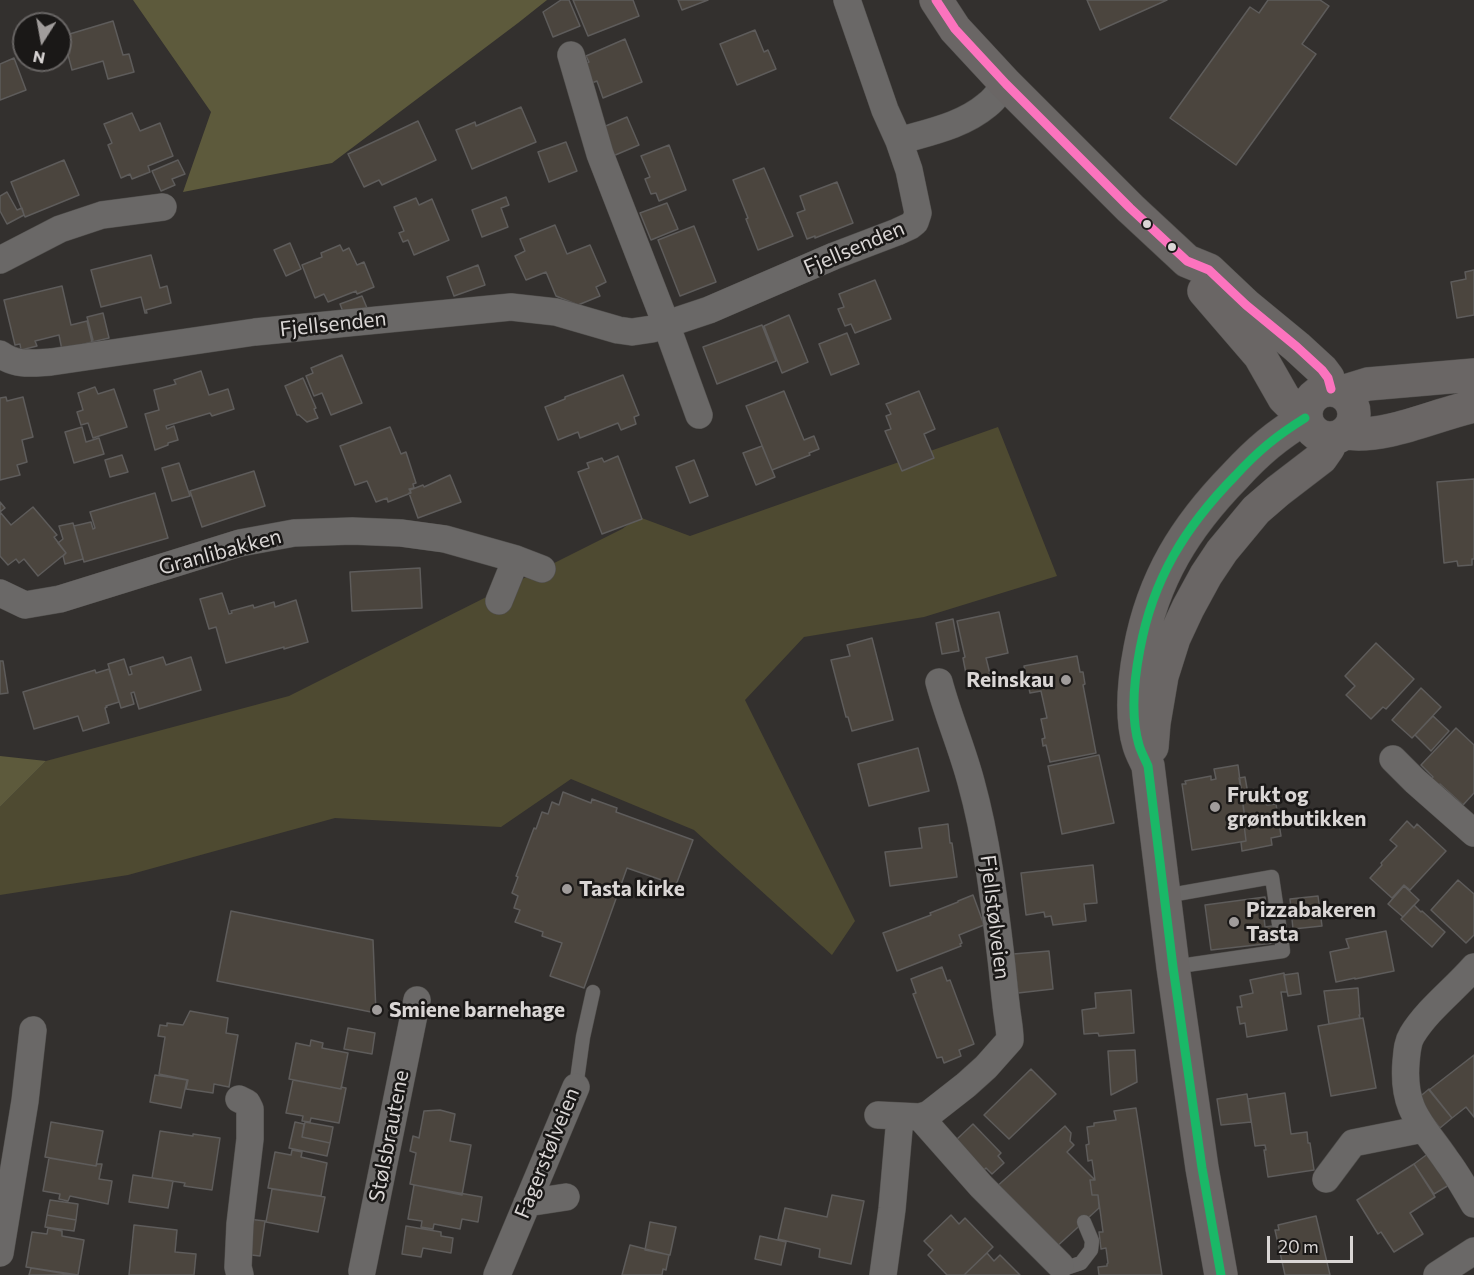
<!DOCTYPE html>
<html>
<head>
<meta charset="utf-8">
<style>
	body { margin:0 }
	#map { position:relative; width:1474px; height:1275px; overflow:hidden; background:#33302e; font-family:Commissioner,sans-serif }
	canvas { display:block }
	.north { position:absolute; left:12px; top:12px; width:60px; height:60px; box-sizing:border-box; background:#1a1817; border:2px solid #676463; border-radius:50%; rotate:191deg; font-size:16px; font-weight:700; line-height:24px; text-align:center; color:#dad6d5 }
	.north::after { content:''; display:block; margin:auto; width:21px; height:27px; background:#a09c9b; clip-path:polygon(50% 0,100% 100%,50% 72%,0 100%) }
	.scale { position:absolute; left:1267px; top:1236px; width:86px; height:27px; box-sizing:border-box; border:3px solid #dad6d5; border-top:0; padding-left:8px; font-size:18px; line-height:21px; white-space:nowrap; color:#dad6d5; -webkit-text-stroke:4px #1a1817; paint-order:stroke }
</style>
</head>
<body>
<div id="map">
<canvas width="1474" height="1275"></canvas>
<div class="north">N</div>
<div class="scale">20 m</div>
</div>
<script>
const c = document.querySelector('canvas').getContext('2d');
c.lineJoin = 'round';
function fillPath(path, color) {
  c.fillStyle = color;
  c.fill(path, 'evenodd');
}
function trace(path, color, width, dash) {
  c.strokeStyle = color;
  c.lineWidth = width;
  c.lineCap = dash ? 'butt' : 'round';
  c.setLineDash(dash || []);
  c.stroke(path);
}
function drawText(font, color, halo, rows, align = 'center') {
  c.font = font + ' Commissioner,sans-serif';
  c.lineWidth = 5;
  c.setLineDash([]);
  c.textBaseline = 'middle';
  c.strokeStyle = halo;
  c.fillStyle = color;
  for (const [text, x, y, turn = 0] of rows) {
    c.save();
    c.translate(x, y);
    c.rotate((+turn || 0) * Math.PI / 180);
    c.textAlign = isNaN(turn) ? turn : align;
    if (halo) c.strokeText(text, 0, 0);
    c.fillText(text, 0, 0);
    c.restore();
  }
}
fillPath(new Path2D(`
	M998,427L1057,576L924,617L804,637L745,700L855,921L832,955L694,830L571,779L501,827L335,818L128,875L0,895V807L46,761L289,696L622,529L639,517L690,536Z`), '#4e4a31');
fillPath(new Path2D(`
	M133,0H547L518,23L332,163L183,192L211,112Z
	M0,756L46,761L0,807Z`), '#5d5a3c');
const building = new Path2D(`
	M561,0H569L580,26L553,37L543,12Z
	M573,0H633L639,16L588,36Z
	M678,0H708L682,10Z
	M1087,0H1167L1100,30Z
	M1268,0H1320L1329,6L1302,44L1316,54L1236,165L1170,118L1250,7L1259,13Z
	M113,21L123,55L129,54L134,72L108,79L103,61L72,70L63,36Z
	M755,30L764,52L768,50L776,69L737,85L720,44Z
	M625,39L642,82L603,98L597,81L589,84L582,65L589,62L586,56Z
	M14,58L26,90L0,100V64Z
	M521,107L536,142L472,169L456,130L475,122L476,126Z
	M132,113L140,131L160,123L173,156L148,166L150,172L132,179L130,174L121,178L108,145L112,143L104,124Z
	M627,117L639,145L613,156L601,128Z
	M418,121L436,160L382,185L379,180L364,187L348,154Z
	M566,142L577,171L549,182L538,152Z
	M669,145L686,190L659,201L656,193L651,194L645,179L650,177L641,156Z
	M64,160L79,195L25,217L11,182Z
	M178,160L185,174L172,179L175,185L161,191L152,171Z
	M764,168L793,236L758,250L746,219L748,218L733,180Z
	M837,182L853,223L815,238V236L807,239L797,213L805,210L800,196Z
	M7,192L17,210L22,208L24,215L7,224L0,211V196Z
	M506,197L509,205L501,208L508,227L482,237L472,210Z
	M416,198L419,205L432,199L449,240L414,255L408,240L403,242L399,233L404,231L394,207Z
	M667,203L678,229L651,240L640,213Z
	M555,225L567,254L590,245L606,282L596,287L600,296L578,305L556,296L546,272L526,280L515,256L525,251L520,239Z
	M694,226L716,282L680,296L658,240Z
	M290,243L301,269L286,276L274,250Z
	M340,245L343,251L349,248L357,265L364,262L374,287L357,294L356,291L328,302L324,294L315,298L302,265L322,257L321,253Z
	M151,255L160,288L167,286L171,303L146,310L147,313H145L141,297L101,307L91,270Z
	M478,265L485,285L454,296L447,277Z
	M1474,270V315L1457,318L1451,282L1466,279L1465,272Z
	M875,280L891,319L855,333L851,324L845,326L838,309L844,307L839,294Z
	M62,286L71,325L87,321L92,342L62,350L59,335L35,341L37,346L21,350L20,344L15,345L4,300Z
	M362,296L367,308L345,317L340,304Z
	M103,313L109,338L92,342V340H93L87,317Z
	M789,315L808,362L782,373L764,326Z
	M762,325L776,361L717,384L703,347Z
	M847,333L859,364L831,375L819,344Z
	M342,355L362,403L331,415L322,393L314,396L306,376L313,373L311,368Z
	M201,371L209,395L228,389L234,409L212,416L210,413L166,426L167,429L174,426L178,440L168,443V445L155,450L145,414L159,410L154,390L176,384L174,380Z
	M623,375L639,415L634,417L636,424L621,430L618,423L580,438L578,432L558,440L545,407L565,399V397Z
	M303,378L316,408L314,409L318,418L307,422L299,415H297L285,386Z
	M95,387L98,394L114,389L127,427L93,438L88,423L81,425L77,412L83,410L78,393Z
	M784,391L804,440L814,436L819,449L809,453L810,455L772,470L746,406Z
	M919,391L935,429L924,434L934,458L902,471L885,431L891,429L886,416L891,414L886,404Z
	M6,397L7,401L23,397L33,437L22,440L27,462L17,465L20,475L0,480V398Z
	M82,427L86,442L99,438L104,454L74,463L65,432Z
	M390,427L401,454L406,452L416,483L413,484L414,488L409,489L411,493L388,502L387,498L376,502L367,481L355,485L340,446Z
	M762,446L775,477L756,485L743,453Z
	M122,455L128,472L110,477L105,460Z
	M618,456L642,519L602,534L578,472L589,468L587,463L602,458L604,462Z
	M694,460L708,496L690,503L676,467Z
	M179,463L190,496L172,501L162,468Z
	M254,471L265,506L202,527L190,491Z
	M450,475L461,502L418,518L409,493H411L410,490L423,485L424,487Z
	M1474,479V559H1472V565L1458,566L1457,561L1444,563L1437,482Z
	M155,493L168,538L84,562L74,526L91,522L93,529L95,528L90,512Z
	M0,502L5,508L0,512L11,525L33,507L57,535L54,537L66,553L38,576L24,559L19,563L16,559L8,565L0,556Z
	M73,523L83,559L65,564L63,556L66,553L58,543L63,539L59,526Z
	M420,568L422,608L352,611L350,572Z
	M222,593L229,614L232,613L231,611L253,605L254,608L274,602L275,607L296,600L308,642L284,649V647L226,663L216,627L209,629L200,599Z
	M999,612L1008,653L986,658L990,674L967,679L963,658L965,657L957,621Z
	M953,619L959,651L942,654L936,623Z
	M872,638L893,720L852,731L848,717H846L831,660L850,656L847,645Z
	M1376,643L1414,679L1386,709L1383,707L1371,719L1346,695L1355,686L1345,676Z
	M1077,656L1080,672H1083L1085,684L1083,685L1096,753L1050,762L1046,745L1043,746L1042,739L1045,738L1041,719L1047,718L1041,691L1030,693L1024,666Z
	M163,657L166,665L191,657L201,690L139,709L134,692L131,693L134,704L121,708L108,664L124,659L129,675L132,674L130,667Z
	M0,661H3L8,693L0,694Z
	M109,669L119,702L106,706L107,707L105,708L109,723L83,731L78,716L34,729L23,692L95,670L96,673Z
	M1421,688L1441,707L1412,738L1392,720Z
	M1433,716L1449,731L1431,751L1415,735Z
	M1456,728L1474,745V793L1463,805L1440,784L1438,787L1430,780L1433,777L1421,765Z
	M918,748L929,791L869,806L858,764Z
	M1099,755L1114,823L1062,834L1048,766Z
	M1238,765L1245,819L1244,824L1246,841L1192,850L1182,784H1186L1185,781L1211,776V780L1216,779L1214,769Z
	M1245,777L1248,794L1264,792L1267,805L1276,804L1281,836L1271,838L1272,845L1242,851L1241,842L1246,841L1244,824L1245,819L1239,778Z
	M563,792L591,803L592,799L617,808L616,812L693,840L676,885L627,868L584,988L550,976L562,943L542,936L543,932L515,922L520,910L514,908L518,896L512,893L518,877L516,876L534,828L536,829L542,812L548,814L552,802L559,805Z
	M1407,821L1414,828L1417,824L1446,851L1410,890L1404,885L1392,898L1370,878L1382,865L1381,863L1397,846L1390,840Z
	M948,824L950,843H952L957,877L890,886L885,852L922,848L919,828Z
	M1093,865L1097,903L1084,904L1086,921L1053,925L1051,916L1045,917L1044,912L1026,915L1021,873Z
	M1458,880L1474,894V935L1466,943L1431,910Z
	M1404,886L1419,900L1403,917L1388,904Z
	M973,895L984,925L959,935L962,943L960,944L961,946L897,971L883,933L931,915L930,913L958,902V901Z
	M1318,896L1322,926L1293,929L1290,899Z
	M1265,897L1266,907H1263L1265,927L1272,926L1274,943L1211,950L1205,905Z
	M1414,905L1421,912L1422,911L1445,932L1432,947L1401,919Z
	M231,911L373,940L376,1013L217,981Z
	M1386,931L1394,971L1355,979V978L1336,982L1330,952L1349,948L1346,939Z
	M1049,951L1053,989L1018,993L1013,954Z
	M942,967L947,981L950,980L974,1044L959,1050L961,1056L944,1063L942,1057L937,1058L913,994L916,993L911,979Z
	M1284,973L1287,992H1281L1287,1030L1247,1037L1245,1023L1240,1024L1237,1007H1242L1240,996L1253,993L1250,980Z
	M1298,973L1301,994L1288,996L1284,975Z
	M1358,988L1360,1015H1359L1360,1018L1329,1024L1324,991Z
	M1131,990L1134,1033L1099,1036L1098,1033L1084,1034L1082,1010L1096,1008L1095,993Z
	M190,1011L228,1018L226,1033L238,1035L229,1087L214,1084L213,1093L186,1089L188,1080L159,1074L165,1037L158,1036L160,1025L167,1026V1023L183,1025Z
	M1363,1018L1376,1088L1331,1096L1318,1026Z
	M348,1028L375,1033L372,1054L344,1049Z
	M311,1040L323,1043L322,1048L348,1053L341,1089L289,1079L296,1043L310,1046Z
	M1135,1050L1137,1082L1111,1095L1108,1051Z
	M1474,1055V1117L1466,1107L1452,1118L1429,1090Z
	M1031,1069L1056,1094L1009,1139L984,1115Z
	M155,1075L187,1080L181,1108L150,1102Z
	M293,1080L341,1089V1087L346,1088L339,1123L311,1118L310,1122L302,1121L303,1116L286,1113Z
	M1429,1089L1452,1118L1440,1128L1417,1099Z
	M1285,1093L1291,1134L1307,1132L1308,1143H1310L1314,1170L1268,1177L1264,1150H1266L1265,1145L1255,1146L1248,1099Z
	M1247,1094L1251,1122L1221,1125L1217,1099Z
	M1136,1108L1162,1275H1099L1098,1267L1107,1266V1264L1108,1263L1106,1248L1101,1249L1099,1232H1103L1098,1195H1092L1090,1180H1095L1092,1160L1088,1161L1086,1145L1089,1144L1087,1127L1094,1126V1123L1116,1120L1114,1111Z
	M440,1110L455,1114L450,1141L471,1145L462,1195L410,1184L416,1153L410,1151L413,1136L419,1138L424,1111Z
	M51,1122L103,1131L96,1166L45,1157Z
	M295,1122L304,1124L302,1137L330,1143L327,1156L289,1148Z
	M305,1122L333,1127L330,1143L302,1137Z
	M973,1124L1001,1153L998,1156L1004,1163L992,1174L986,1168L984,1170L956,1140Z
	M1065,1126L1071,1133L1070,1141L1074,1145L1067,1152L1095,1180H1090L1092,1195H1098L1099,1206V1208L1054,1249L995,1188Z
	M160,1131L193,1136V1134L220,1138L212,1190L184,1186L185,1183L152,1178Z
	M292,1150L302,1152L301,1157L327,1163L321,1196L268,1188L275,1152L291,1155Z
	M1429,1153L1449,1185L1434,1194L1414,1164Z
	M49,1158L96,1166L97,1164H102L99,1179L112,1181L108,1204L70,1196L68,1201L59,1199L60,1194L43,1191Z
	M1414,1164L1435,1197L1410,1213L1423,1234L1394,1252L1381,1232L1378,1234L1357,1200Z
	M133,1175L173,1181L168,1208L129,1202Z
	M414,1185L482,1197L478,1222L462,1219L460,1229L434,1224L433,1229L421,1227L422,1221L408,1219Z
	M272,1189L325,1197L318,1232L266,1222Z
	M832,1195L864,1201L851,1264L819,1257L820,1249L778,1239L785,1208L827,1217Z
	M50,1200L78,1204L76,1220L47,1215Z
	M47,1215L76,1220L74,1231L45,1227Z
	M951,1215L959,1224L965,1218L993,1247L964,1275H947L928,1255L933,1250L924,1241Z
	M1316,1216L1330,1275H1285L1275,1230H1279L1278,1225Z
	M248,1219L265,1221L260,1256L243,1254Z
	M650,1222L676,1227L670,1255L645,1250Z
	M134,1225L177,1230L175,1252L196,1254L194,1275H129Z
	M406,1226L441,1232V1236L453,1238L451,1253L423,1248L421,1257L402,1254Z
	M48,1228L62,1231V1236L84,1240L78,1275L26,1267L32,1232L47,1234Z
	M760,1236L786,1242L781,1265L755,1259Z
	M630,1245L669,1255L666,1270L663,1269L662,1275H622Z
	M987,1253L994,1261L1000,1255L1020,1275H964Z
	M31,1268L72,1275H29Z`);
fillPath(building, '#4b453e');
trace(building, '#5e5c5b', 1.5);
const lane = new Path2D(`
	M1165,896L1272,877L1283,951L1173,967
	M576,1087L583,1037L593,992
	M1060,1265L1069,1267L1081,1263L1091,1250L1092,1241L1084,1222`);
const street = new Path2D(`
	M847,0L885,110L899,141
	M571,55L600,154L666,324L699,415
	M0,260L60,229L102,215L163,207
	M0,354C16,366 32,363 51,362L255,332L511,307L556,312L618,330L632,332L652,329L709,310L834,256L897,232L910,226L915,222L918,213L909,170L899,141C929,132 962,126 987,105C994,100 1000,91 1006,84
	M0,593L25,605L60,599L240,543L294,533L352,531L401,533L445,539L516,559L542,569
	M499,601L516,559
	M1393,759L1415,781L1474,833
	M1474,967C1454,990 1428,1009 1412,1035C1407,1043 1407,1053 1406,1062C1402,1111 1422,1124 1447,1161C1457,1174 1465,1189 1474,1204
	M239,1099L247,1103L250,1109V1139L240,1224L238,1267L240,1275
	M878,1115L920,1117L929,1114L966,1085L986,1067L1010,1040C1010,1028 1007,1016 1006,1004C1004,989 1003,974 1001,958C994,899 987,840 971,782C962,748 948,716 939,682
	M920,1117L981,1186L1060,1265
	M1326,1179L1353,1143L1423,1129
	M527,1203L566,1197
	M0,1253L25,1101L33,1030
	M362,1271L417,1000
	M497,1275L576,1087
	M883,1275L892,1209L900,1117
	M1437,1275L1474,1251`);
const secondary = new Path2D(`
	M936,0L955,29L1006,84L1130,208L1187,261L1209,270L1246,305L1297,347L1322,370L1328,378L1331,389
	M1204,291L1260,356L1284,398L1292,406L1305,412
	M1306 414a24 24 0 1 1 48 0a24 24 0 1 1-48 0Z
	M1342,392L1368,384L1474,375
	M1345,433C1386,439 1434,415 1474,406
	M1152,747L1154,723L1162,676L1174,638L1188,608L1206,575L1222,551L1256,510L1278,491L1321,458L1328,448L1333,438
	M1221,1275L1202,1168L1173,967L1148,766C1145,759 1141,752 1139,745C1130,715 1134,680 1140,649C1153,579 1185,527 1235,476C1258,451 1276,436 1305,418`);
trace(lane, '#504e4c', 15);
trace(street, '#504e4c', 28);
trace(secondary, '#504e4c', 34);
trace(lane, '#6a6867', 14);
trace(street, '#6a6867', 27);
trace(secondary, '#6a6665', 33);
trace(new Path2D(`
	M936,0L955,29L1006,84L1130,208L1187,261L1209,270L1246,305L1297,347L1322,370L1328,378L1331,389`), '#fc73be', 9);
trace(new Path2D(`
	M1221,1275L1202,1168L1173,967L1148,766C1145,759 1141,752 1139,745C1130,715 1134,680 1140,649C1153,579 1185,527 1235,476C1258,451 1276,436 1305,418`), '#1ab867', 9);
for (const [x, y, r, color] of [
	[1147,224,5,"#dad6d5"],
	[1172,247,5,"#dad6d5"],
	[1066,680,6,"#a09c9b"],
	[1215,807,6,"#a09c9b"],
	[567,889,6,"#a09c9b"],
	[1234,922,6,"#a09c9b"],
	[377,1010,6,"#a09c9b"]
]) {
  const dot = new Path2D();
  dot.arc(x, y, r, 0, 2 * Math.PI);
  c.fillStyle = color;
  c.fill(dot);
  trace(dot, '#1a1817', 2);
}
drawText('21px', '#dad6d5', '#1a1817', [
	["Fjellsenden",854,248,-23],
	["Fjellsenden",333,324,-6],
	["Granlibakken",220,552,-15],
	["Fjellstølveien",995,917,83],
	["Stølsbrautene",389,1136,-79],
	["Fagerstølveien",547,1153,-68]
]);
drawText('bold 21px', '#dad6d5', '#1a1817', [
	["Reinskau",1054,680,"right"],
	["Frukt og",1227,795],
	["grøntbutikken",1227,819],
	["Tasta kirke",579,889],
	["Pizzabakeren",1246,910],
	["Tasta",1246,934],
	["Smiene barnehage",389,1010]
], 'left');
</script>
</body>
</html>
